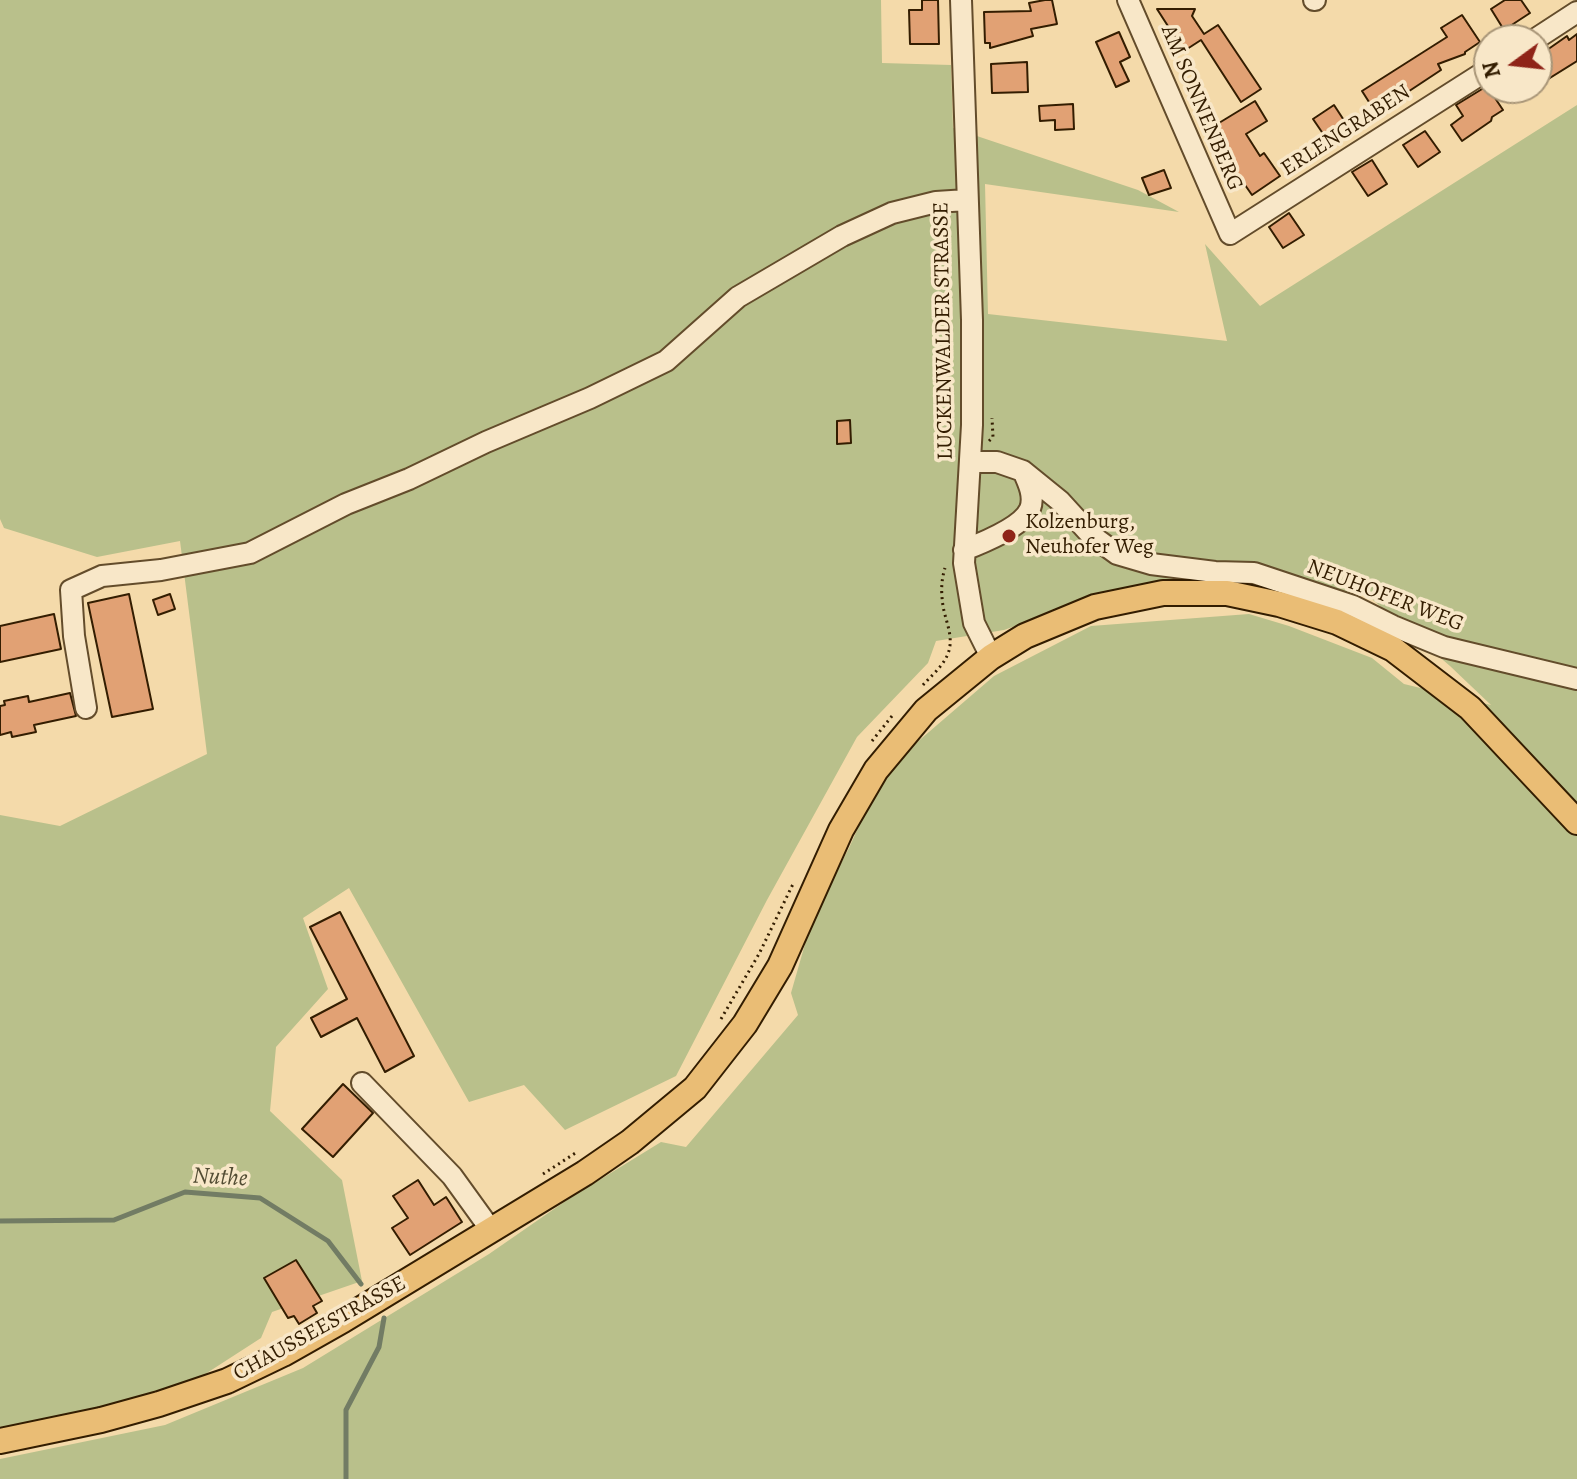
<!DOCTYPE html>
<html>
<head>
<meta charset="utf-8">
<style>
	body { margin:0 }
	#map { position:relative; width:1577px; height:1479px; overflow:hidden; background:#f4daaa; font-family:Alegreya,serif }
	canvas { display:block }
	.north { position:absolute; left:1473px; top:24px; width:80px; height:80px; box-sizing:border-box; background:#f8e7c8; border:2px solid #a99678; border-radius:50%; rotate:255deg; font-size:22px; font-weight:700; line-height:32px; text-align:center; color:#331d01 }
	.north::after { content:''; display:block; margin:auto; width:28px; height:36px; background:#8f2418; clip-path:polygon(50% 0,100% 100%,50% 72%,0 100%) }
</style>
</head>
<body>
<div id="map">
<canvas width="1577" height="1479"></canvas>
<div class="north">N</div>
</div>
<script>
const c = document.querySelector('canvas').getContext('2d');
c.lineJoin = 'round';
function fillPath(path, color) {
  c.fillStyle = color;
  c.fill(path, 'evenodd');
}
function trace(path, color, width, dash) {
  c.strokeStyle = color;
  c.lineWidth = width;
  c.lineCap = dash ? 'butt' : 'round';
  c.setLineDash(dash || []);
  c.stroke(path);
}
function drawText(font, color, halo, rows, align = 'center') {
  c.font = font + ' Alegreya,serif';
  c.lineWidth = 7;
  c.setLineDash([]);
  c.textBaseline = 'middle';
  c.strokeStyle = halo;
  c.fillStyle = color;
  for (const [text, x, y, turn = 0] of rows) {
    c.save();
    c.translate(x, y);
    c.rotate((+turn || 0) * Math.PI / 180);
    c.textAlign = isNaN(turn) ? turn : align;
    if (halo) c.strokeText(text, 0, 0);
    c.fillText(text, 0, 0);
    c.restore();
  }
}
fillPath(new Path2D(`
	M0,0H881L882,63L951,65L953,128L1138,190L1179,212L985,184L988,314L1227,341L1205,244L1260,306L1577,105V1479H0V1459L165,1425L303,1368L489,1254L567,1200L661,1142L686,1147L798,1015L791,993L813,916L849,848L871,799L908,750L994,676L1091,626L1249,614L1289,626L1372,658L1404,684L1491,705L1450,666L1359,588L1346,573L1352,591L1326,596L1279,577L1094,598L1004,630L936,641L928,663L857,737L767,900L676,1076L565,1130L524,1085L469,1102L349,888L303,918L328,989L276,1047L270,1111L342,1180L362,1281L272,1312L261,1338L179,1391L0,1429V815L60,826L207,754L180,541L97,557L4,528L0,519Z`), '#b9c08b');
trace(new Path2D(`
	M0,1221L114,1220L185,1192L260,1198L328,1241L361,1284
	M346,1479V1410L379,1347L384,1318`), '#727c64', 5);
const building = new Path2D(`
	M922,0H938L939,44H910L909,10H922Z
	M1045,0H1052L1057,24L1031,29L1033,36L990,48V43H985L984,12L1031,11L1029,3Z
	M1505,0H1521L1530,13L1504,30L1491,9Z
	M1157,9H1195L1192,16L1204,34L1218,25L1261,89L1241,102L1201,40L1184,51Z
	M1462,15L1480,42L1465,52V54L1438,64L1441,70L1376,113L1362,91L1447,37L1441,28Z
	M1119,32L1130,57L1120,62L1129,81L1116,87L1096,42Z
	M1577,34V61L1537,86V57L1567,36L1569,40Z
	M1027,62L1028,92L992,93L991,64Z
	M1487,86L1503,110L1492,117L1491,121L1462,141L1451,125L1463,116L1456,105Z
	M1255,101L1267,121L1246,134L1260,156L1264,153L1280,176L1252,195L1229,162L1234,158L1214,126Z
	M1073,104L1074,129L1055,130V120L1040,121L1039,106Z
	M1334,105L1349,128L1328,141L1313,119Z
	M1425,131L1440,152L1418,167L1403,145Z
	M1372,160L1387,184L1368,196L1352,172Z
	M1164,170L1171,188L1149,195L1142,178Z
	M1289,213L1304,235L1283,248L1269,227Z
	M850,420L851,443L837,444V421Z
	M129,594L153,709L112,717L88,603Z
	M170,594L175,609L158,615L153,600Z
	M54,614L61,649L0,662V626Z
	M70,693L76,716L34,725L36,732L12,737L11,732L0,735V706L5,705L4,701L28,696L29,702Z
	M340,912L414,1056L385,1072L357,1018L321,1037L311,1018L347,999L310,927Z
	M343,1084L373,1113L333,1157L302,1129Z
	M418,1180L434,1205L446,1197L462,1222L410,1255L392,1228L408,1218L393,1196Z
	M296,1260L322,1301L313,1306L317,1313L299,1324L294,1316L288,1318L264,1278Z`);
fillPath(building, '#e1a174');
trace(building, '#331d01', 2);
const minor = new Path2D(`
	M961,0L972,320V425L964,563L974,623L991,657
	M1128,0L1230,234L1489,69
	M1314,0H1315
	M1534,40L1577,12
	M971,462H997L1023,471L1060,501L1091,535L1117,554L1151,564L1215,572L1254,573L1353,606L1393,626L1444,647L1577,679
	M964,550C982,543 1022,527 1030,509C1035,496 1028,482 1023,471
	M86,708L74,636L71,590L102,576L161,570L250,553L346,504L409,479L486,442L590,398L666,361L738,297L842,236L892,213L936,202L967,200
	M362,1083L452,1176L491,1230`);
const major = new Path2D(`
	M0,1441L101,1420L159,1404L227,1381L283,1354L343,1320L585,1173L630,1142L695,1088L745,1024L780,966L841,830L876,770L926,710L991,657L1025,636L1095,607L1163,593H1227L1279,604L1337,622L1393,649L1470,708L1577,822`);
trace(minor, '#634c2b', 24);
trace(major, '#331d01', 28);
trace(new Path2D(`
	M989,441L993,437L992,418
	M923,685C931,676 942,667 947,656C955,639 946,623 943,606C941,592 941,581 945,568
	M872,741L892,716
	M721,1019L759,954L793,884
	M543,1174L577,1152`), '#331d01', 3, [2, 4]);
trace(minor, '#f8e7c8', 20);
trace(major, '#eabd75', 24);
for (const [x, y, r, color] of [
	[1009,536,8,"#8f2418"]
]) {
  const dot = new Path2D();
  dot.arc(x, y, r, 0, 2 * Math.PI);
  c.fillStyle = color;
  c.fill(dot);
  trace(dot, '#f8e7c8', 3);
}
drawText('22px', '#331d01', '#f8e7c8', [
	["AM SONNENBERG",1201,108,67],
	["ERLENGRABEN",1346,131,-33],
	["LUCKENWALDER STRASSE",944,331,-91],
	["NEUHOFER WEG",1385,596,21],
	["CHAUSSEESTRASSE",320,1329,-29]
]);
drawText('22px', '#331d01', '#f8e7c8', [
	["Kolzenburg,",1025,523],
	["Neuhofer Weg",1025,548]
], 'left');
drawText('italic 24px', '#524c33', '#f8e7c8', [
	["Nuthe",220,1178,3]
]);
</script>
</body>
</html>
